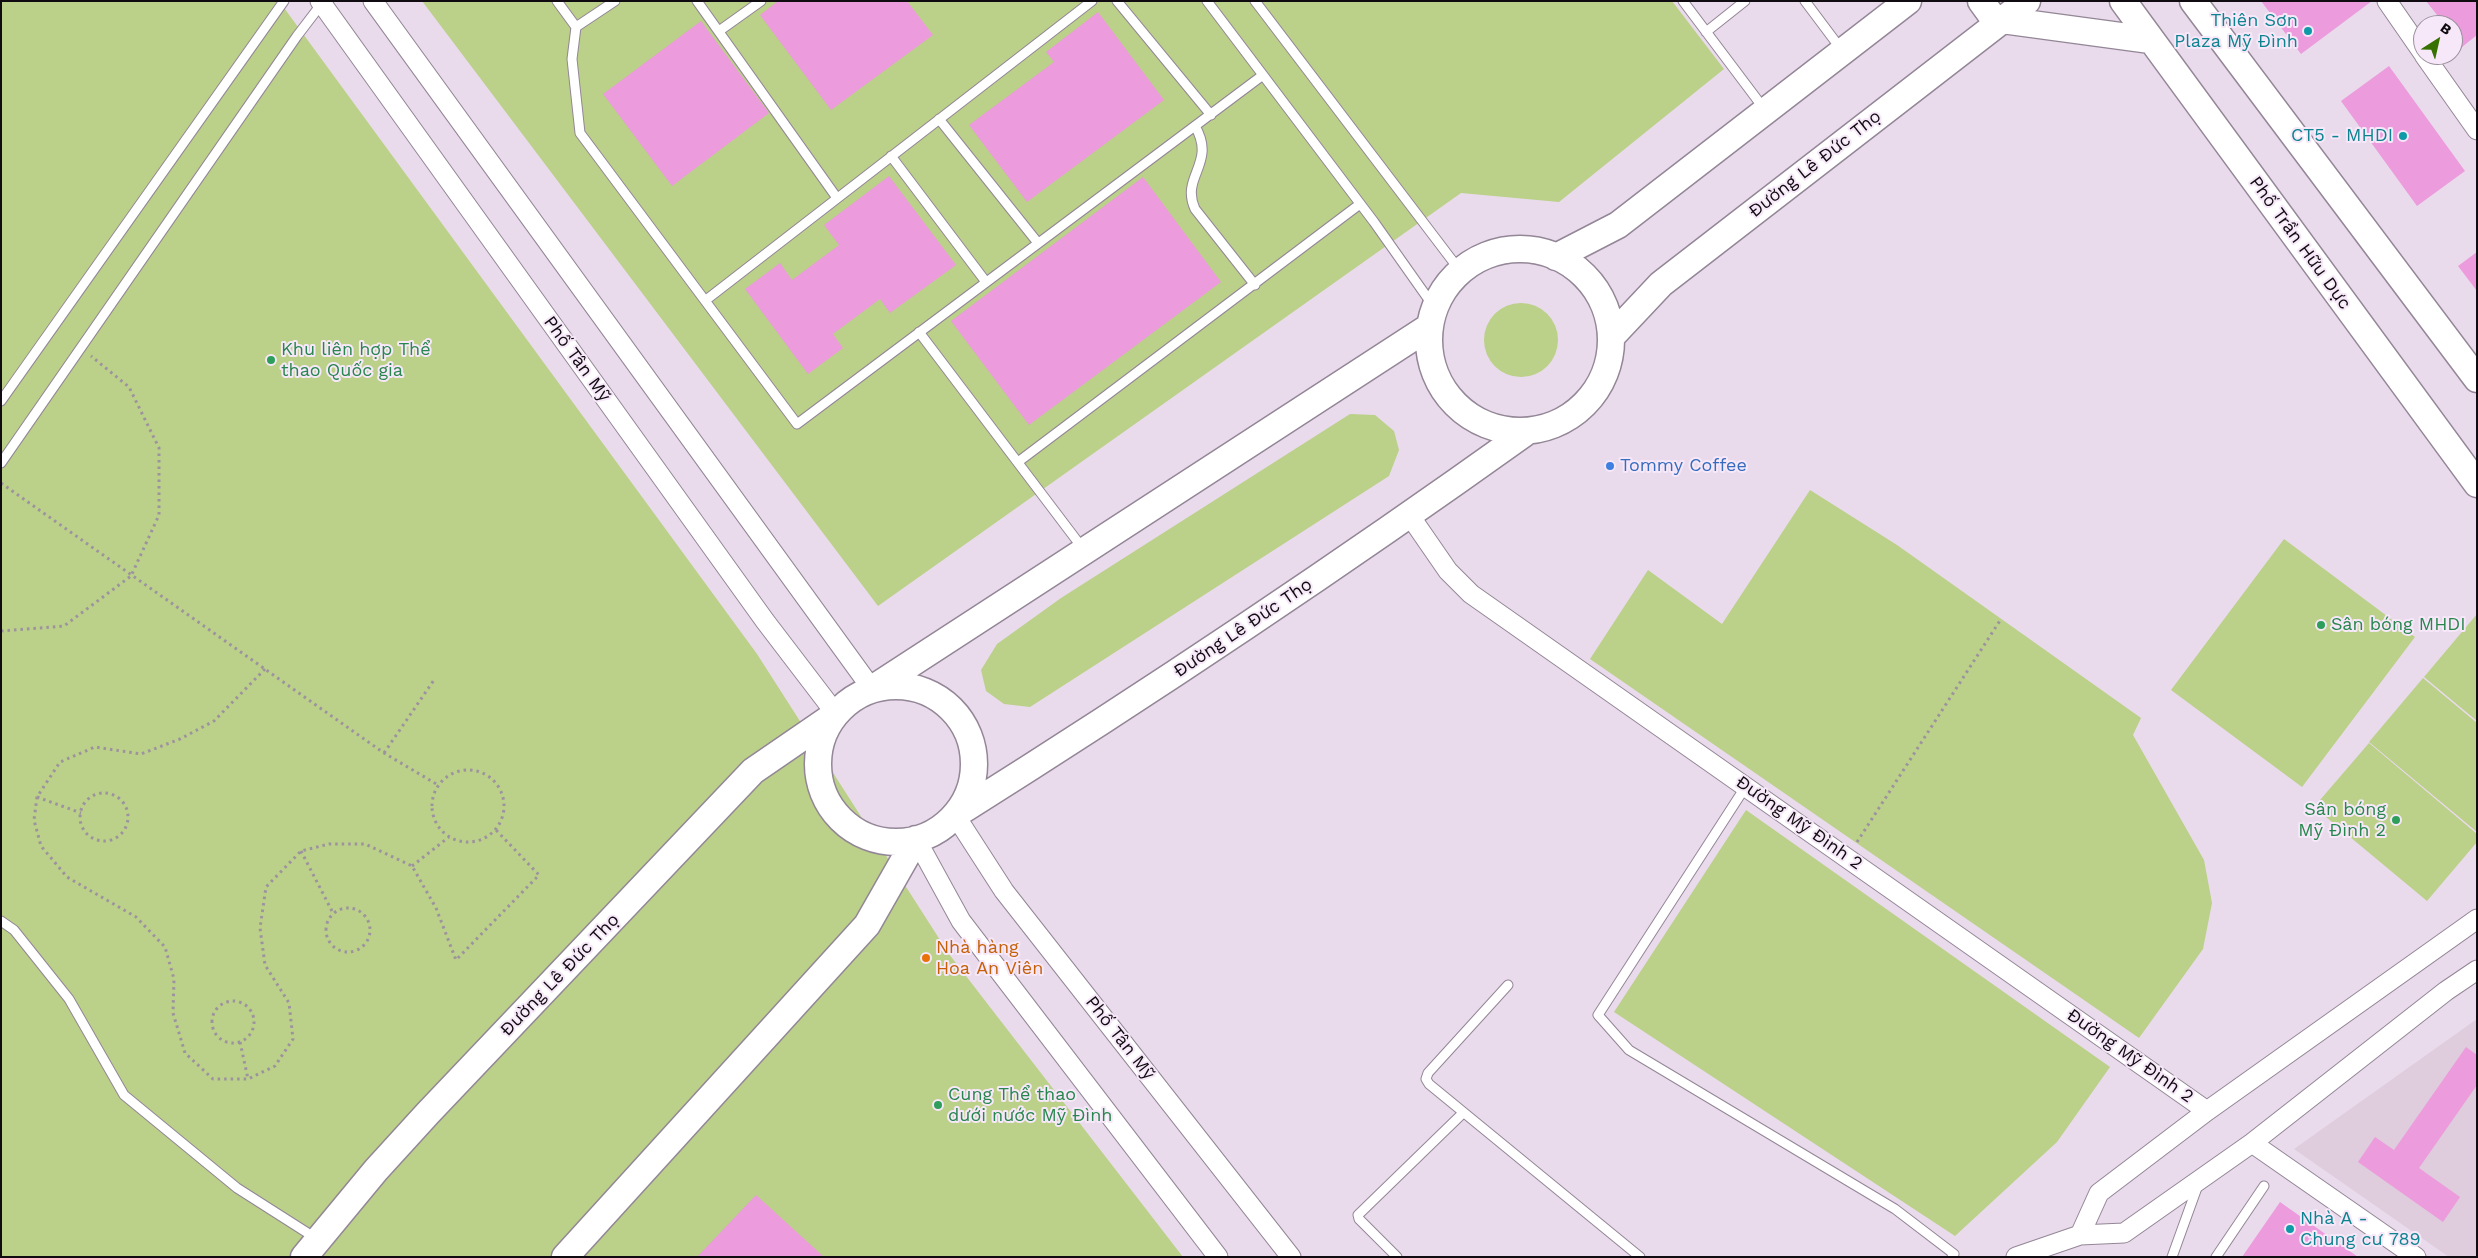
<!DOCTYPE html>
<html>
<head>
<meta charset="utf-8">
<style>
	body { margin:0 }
	#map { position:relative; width:2478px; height:1258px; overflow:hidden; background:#e9dbec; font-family:"Work Sans",sans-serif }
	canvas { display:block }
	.frame { position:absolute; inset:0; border:2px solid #0f0b10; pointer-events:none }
	.north { position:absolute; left:2413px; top:15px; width:50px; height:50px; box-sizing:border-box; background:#f7e8f9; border:1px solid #9a909c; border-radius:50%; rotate:35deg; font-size:14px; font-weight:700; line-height:20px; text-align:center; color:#0f0b10 }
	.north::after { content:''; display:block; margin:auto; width:18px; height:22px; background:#377100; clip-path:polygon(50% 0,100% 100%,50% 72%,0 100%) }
</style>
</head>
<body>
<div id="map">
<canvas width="2478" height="1258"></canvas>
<div class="frame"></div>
<div class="north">B</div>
</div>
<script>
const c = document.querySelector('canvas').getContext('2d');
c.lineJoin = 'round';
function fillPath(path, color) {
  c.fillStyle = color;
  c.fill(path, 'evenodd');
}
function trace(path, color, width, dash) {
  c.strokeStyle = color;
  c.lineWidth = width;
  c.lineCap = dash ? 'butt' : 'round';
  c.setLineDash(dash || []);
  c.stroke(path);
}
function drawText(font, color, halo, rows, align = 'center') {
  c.font = font + ' "Work Sans",sans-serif';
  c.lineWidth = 4;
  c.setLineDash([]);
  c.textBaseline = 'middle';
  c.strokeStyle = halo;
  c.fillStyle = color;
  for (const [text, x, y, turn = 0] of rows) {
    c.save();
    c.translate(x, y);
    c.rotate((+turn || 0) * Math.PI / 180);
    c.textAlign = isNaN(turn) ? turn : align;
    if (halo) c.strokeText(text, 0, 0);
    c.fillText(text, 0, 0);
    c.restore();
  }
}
fillPath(new Path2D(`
	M2477,1019V1257H2449L2294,1149Z`), '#dfccdc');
fillPath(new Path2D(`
	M1,1H279L757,654L949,954L1183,1257H1Z
	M422,1H1672L1724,69L1559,202L1461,193L878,606Z
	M1484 340a37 37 0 1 1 74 0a37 37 0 1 1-74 0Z
	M1350,414L1375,415L1394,431L1399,450L1389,476L1030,707L1004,704L986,691L981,670L997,644L1061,598Z
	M1810,490L1897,545L2141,718L2133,735L2204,860L2212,903L2203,949L2139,1038L1590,659L1648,570L1722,624Z
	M2284,539L2415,637L2302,787L2171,690Z
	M2477,614V721L2424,677Z
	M2423,678L2477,723V832L2369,742Z
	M2369,743L2477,834V842L2427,901L2314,807Z
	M1746,810L2110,1067L2057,1142L1955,1236L1614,1012Z`), '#bbd088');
fillPath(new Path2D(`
	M778,1H907L933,35L831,110L760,15Z
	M2261,1H2372L2301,54Z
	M2426,1H2477V35L2462,47L2453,35V25H2445Z
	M1098,12L1164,100L1027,202L969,125L1054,62L1046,52Z
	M701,21L769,113L672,186L603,94Z
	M2389,66L2465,171L2417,206L2341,101Z
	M889,176L956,265L890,313L880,299L833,334L843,348L808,374L745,289L780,263L792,280L839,245L824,225Z
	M1143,177L1221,282L1029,425L951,321Z
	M2477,252V291L2458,266Z
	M2466,1047L2477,1055V1085L2419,1168L2460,1197L2443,1222L2358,1162L2375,1137L2394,1150Z
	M756,1195L824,1257H697Z
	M2280,1202L2358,1257H2242Z`), '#ec9bdd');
const lane = new Path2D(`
	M557,1L576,27L572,59L580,133L797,424L1263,75
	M697,1L837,198
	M1117,1L1211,115
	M1207,1L1374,222L1434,307
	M1255,1L1461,272
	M1683,1L1765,110
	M1805,1L1841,49
	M576,27L615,1
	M719,31L761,1
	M1706,32L1745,1
	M939,119L1038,243
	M1195,126C1217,164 1180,176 1195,209L1255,285
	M891,156L986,282
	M706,300L1092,1
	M919,332L1084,550
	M1,401L284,1
	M1018,462L1360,204
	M1,463L297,36L323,2
	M1746,786L1598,1015L1629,1050L1895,1209L1954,1254L1952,1257
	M1,921L14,930L69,999L124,1095L237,1188L317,1239
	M1508,985L1428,1073L1426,1079L1429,1084L1640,1257
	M1397,1257L1359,1219L1358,1215L1463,1113
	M2172,1257L2198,1185
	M2216,1257L2264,1186`);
const street = new Path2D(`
	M320,1L765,621L836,714
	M373,1L872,689
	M2387,1L2423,53
	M2424,55L2477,130
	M1410,516L1448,571L1471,594L2207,1111
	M955,815L1004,891L1291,1257
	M916,839L961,921L1218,1257
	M2477,919L2207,1111L2099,1193L2080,1235L2124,1233L2252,1143L2446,991L2477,970
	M2252,1143L2416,1257
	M2016,1257L2080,1235`);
const secondary = new Path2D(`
	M1981,1L1997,23
	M2123,1L2477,484
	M2193,1L2477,379
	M2002,20L2150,40
	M1429 340a91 91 0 1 1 182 0a91 91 0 1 1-182 0Z
	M1556,257L1618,225L1908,1
	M1612,336L1661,284L2027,1
	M818 764a78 78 0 1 1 156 0a78 78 0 1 1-156 0Z
	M872,689L1429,327
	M955,815C1149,693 1339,566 1525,433
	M304,1257L376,1170L428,1113L753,771L836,714
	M565,1257L867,925L916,839`);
trace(lane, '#938696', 11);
trace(street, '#938696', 21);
trace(secondary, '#938696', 29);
trace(new Path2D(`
	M1,483L384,753L438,785
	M1,631L64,626L131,576L159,515V448L129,387L91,356
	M265,669L214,721L180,739L141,754L95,747L60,762L37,797L34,820L41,846L67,877L136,917L165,947L174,979L173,1013L185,1053L213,1079H248L275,1066L293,1039L289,1003L265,965L260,928L266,887L301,851L329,844H365L412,866L436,908L456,960L539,875L496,830
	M384,753L434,680
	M432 806a36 36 0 1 1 72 0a36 36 0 1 1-72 0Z
	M80 817a24 24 0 1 1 48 0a24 24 0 1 1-48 0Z
	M37,797L81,813
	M1857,842L2001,619
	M301,851L333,913
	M412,866L449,837
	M326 930a22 22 0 1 1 44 0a22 22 0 1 1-44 0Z
	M212 1022a21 21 0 1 1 42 0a21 21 0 1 1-42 0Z
	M240,1042L248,1079`), '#9d929f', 3, [2.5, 4]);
trace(lane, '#fff', 9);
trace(street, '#fff', 19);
trace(secondary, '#fff', 26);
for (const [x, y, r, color] of [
	[2308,31,5,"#0f9aa8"],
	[2403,136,5,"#0f9aa8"],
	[271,360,5,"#2e9e5b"],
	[1610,466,5,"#3f7fe0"],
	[2321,625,5,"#2e9e5b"],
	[2396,820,5,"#2e9e5b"],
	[926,958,5,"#e8710a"],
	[938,1105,5,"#2e9e5b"],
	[2290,1229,5,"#0f9aa8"]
]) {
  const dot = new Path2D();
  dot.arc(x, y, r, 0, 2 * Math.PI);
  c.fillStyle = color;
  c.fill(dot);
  trace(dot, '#f7e8f9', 2);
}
drawText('18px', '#0d838f', '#f7e8f9', [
	["Thiên Sơn",2298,21],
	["Plaza Mỹ Đình",2298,42],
	["CT5 - MHDI",2393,136],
	["Nhà A -",2300,1219,"left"],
	["Chung cư 789",2300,1240,"left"]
], 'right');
drawText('18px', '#0f0b10', '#f7e8f9', [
	["Đường Lê Đức Thọ",1815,164,-38],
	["Phố Trần Hữu Dực",2300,243,54],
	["Phố Tân Mỹ",577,359,54],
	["Đường Lê Đức Thọ",1243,628,-34],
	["Đường Mỹ Đình 2",1799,823,35],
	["Đường Lê Đức Thọ",560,975,-46],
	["Phố Tân Mỹ",1120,1038,52],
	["Đường Mỹ Đình 2",2130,1056,35]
]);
drawText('18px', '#27864d', '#f7e8f9', [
	["Khu liên hợp Thể",281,350],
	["thao Quốc gia",281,371],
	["Sân bóng MHDI",2331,625],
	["Sân bóng",2386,810,"right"],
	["Mỹ Đình 2",2386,831,"right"],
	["Cung Thể thao",948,1095],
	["dưới nước Mỹ Đình",948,1116]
], 'left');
drawText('18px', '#366cbe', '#f7e8f9', [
	["Tommy Coffee",1620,466]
], 'left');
drawText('18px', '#c56008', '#f7e8f9', [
	["Nhà hàng",936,948],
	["Hoa An Viên",936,969]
], 'left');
</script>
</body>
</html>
